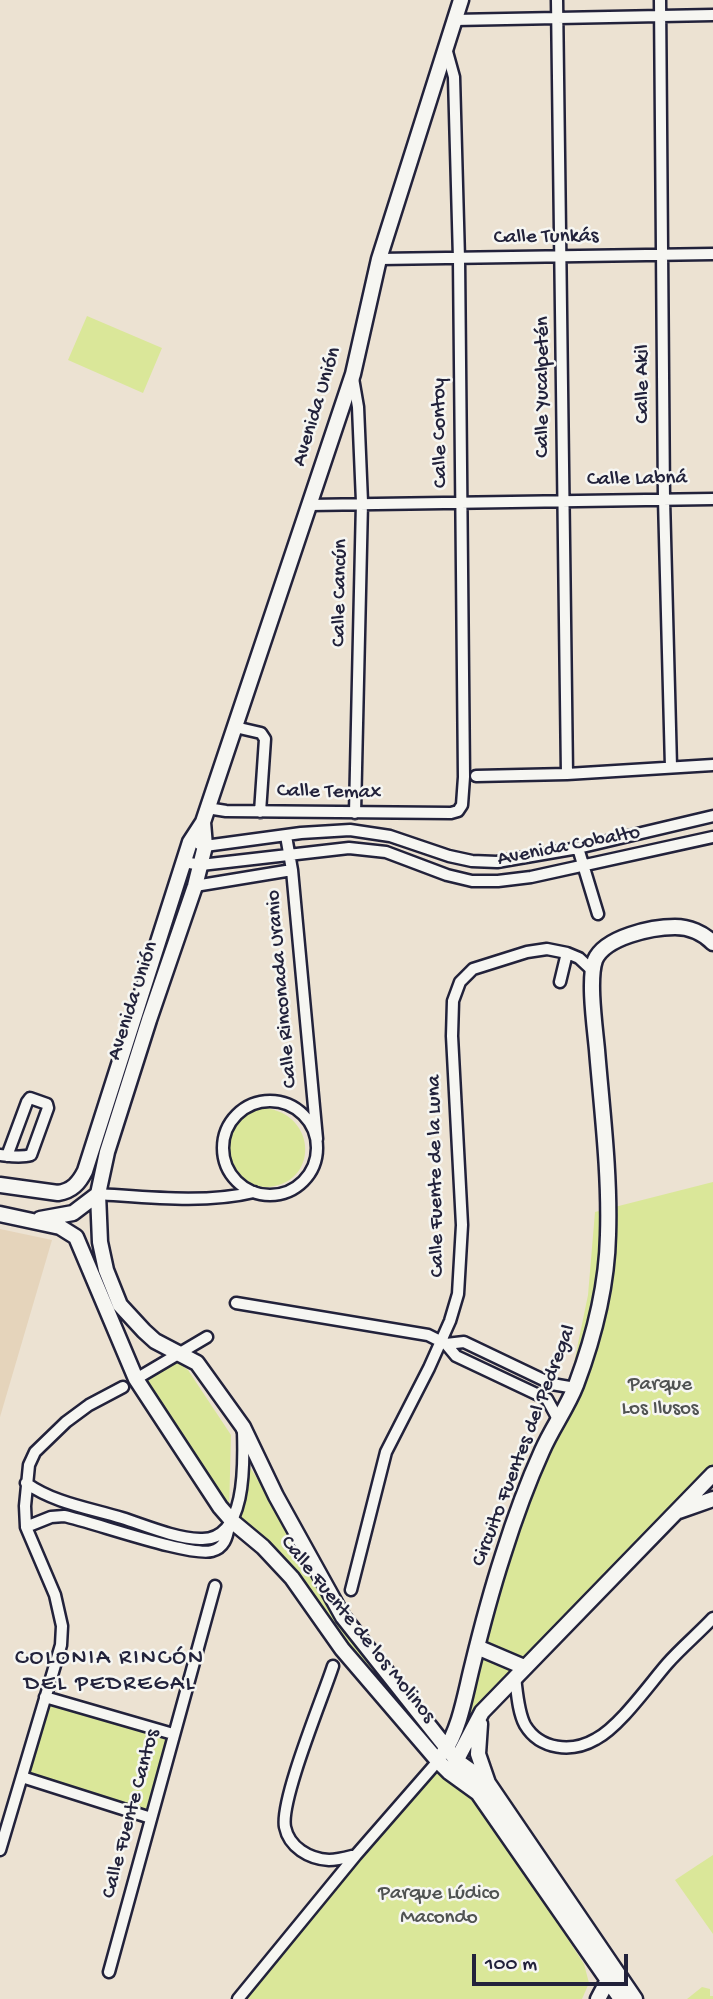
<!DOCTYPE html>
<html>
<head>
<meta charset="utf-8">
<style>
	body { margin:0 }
	#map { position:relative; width:713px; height:1999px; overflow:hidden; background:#ece2d2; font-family:"Gochi Hand",sans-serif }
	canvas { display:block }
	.scale { position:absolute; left:472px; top:1954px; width:156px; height:32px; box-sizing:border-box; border:4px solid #22223b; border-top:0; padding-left:9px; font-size:21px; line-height:24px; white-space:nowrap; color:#22223b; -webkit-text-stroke:5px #f6f6f2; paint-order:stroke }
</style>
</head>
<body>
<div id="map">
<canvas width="713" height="1999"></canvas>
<div class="scale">100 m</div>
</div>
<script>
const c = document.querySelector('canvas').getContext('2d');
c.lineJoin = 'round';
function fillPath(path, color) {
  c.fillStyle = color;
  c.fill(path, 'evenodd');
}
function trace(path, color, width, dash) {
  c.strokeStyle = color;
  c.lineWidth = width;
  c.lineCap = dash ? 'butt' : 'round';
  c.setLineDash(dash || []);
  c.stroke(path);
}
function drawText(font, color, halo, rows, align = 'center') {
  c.font = font + ' "Gochi Hand",sans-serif';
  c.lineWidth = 5;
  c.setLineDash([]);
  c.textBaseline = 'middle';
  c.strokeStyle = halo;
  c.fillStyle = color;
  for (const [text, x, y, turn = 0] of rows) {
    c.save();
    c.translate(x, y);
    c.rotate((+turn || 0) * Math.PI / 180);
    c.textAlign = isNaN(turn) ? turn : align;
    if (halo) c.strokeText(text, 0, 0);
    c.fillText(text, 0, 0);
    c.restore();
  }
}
fillPath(new Path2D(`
	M0,1229L52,1240L0,1417Z`), '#e5d4bb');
fillPath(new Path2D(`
	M87,316L162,348L143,393L68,360Z
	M257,1108C315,1106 323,1181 269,1187C256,1188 244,1181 237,1170C221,1147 232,1118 257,1108Z
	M713,1182V1474L482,1712L457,1761L447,1747L477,1647L570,1382L588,1295L595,1212Z
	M176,1361L188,1370L231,1435L229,1512L139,1383Z
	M248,1464L301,1550L441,1744L435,1750L239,1521Z
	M47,1702L169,1737L147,1812L26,1774Z
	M437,1765L476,1797L584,1964L589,1983L582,1999H243Z
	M713,1855V1934L675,1880Z
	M702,1987L710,1989V1996H713V1999H687Z`), '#dae799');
const street = new Path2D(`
	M557,0L567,774
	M660,0L664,499L671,767
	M454,20L713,15
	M379,259L713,254
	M353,378L358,407L362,502L355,813
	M309,505L713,499
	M235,727L261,733L265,739L260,812
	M476,776L567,774L713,765
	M207,808L226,811L451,813L458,811L462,805L464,777L459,259L454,77L446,48
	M286,836L292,870L317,1139
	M199,844L205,846L301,833L350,830L390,836L449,856L472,861L497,862L578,848L713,816
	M578,848L598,914
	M184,862L201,865L349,848L386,852L447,875L472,881H498L531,877L713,837
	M195,886L292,870
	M560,982L567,953
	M223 1148a47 47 0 1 1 94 0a47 47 0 1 1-94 0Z
	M0,1155C10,1156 21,1158 31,1155L48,1108L47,1104L30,1098L27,1102L7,1156
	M98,1194C147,1197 205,1204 254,1192
	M236,1303L428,1335L446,1344L456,1356L547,1399L558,1419
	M446,1344L464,1342L552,1384L575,1388
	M136,1379L207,1337
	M26,1483C54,1503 89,1508 122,1518C147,1526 174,1538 200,1539C247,1542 244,1462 243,1431
	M26,1527L51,1517L64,1516C93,1522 190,1557 212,1551C224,1548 227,1538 229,1526
	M351,1590L386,1452L429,1368L450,1321L458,1294L462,1225L452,1036L453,1001L460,982L473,969L527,952L547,949L567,953L579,958L593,971
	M333,1666C323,1697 280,1800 285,1827C289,1847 309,1859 329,1860C338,1860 348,1857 356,1855
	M515,1677C517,1692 518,1712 525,1725C540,1750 572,1753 596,1739C620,1726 648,1686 667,1664C681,1648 698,1634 713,1618
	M45,1697L173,1734
	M22,1777L151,1818
	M0,1850L61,1645L62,1626L55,1595L26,1527L25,1506L29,1465L35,1452L66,1422L89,1405L123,1387
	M109,1972L215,1586
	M238,1999L356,1855L438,1761`);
const secondary = new Path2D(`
	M203,822L205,846L195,886L149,1020L107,1152L98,1194L100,1242L106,1270L120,1305L144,1331L155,1341L197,1363L243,1427L276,1496L343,1617L457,1761L488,1783L635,1999
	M0,1185L58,1193C72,1191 79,1183 85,1171L190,842L203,822L353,374L379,259L461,0
	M0,1214L60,1227L76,1237L136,1379L220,1507L233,1522L263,1547L292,1578L342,1649L438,1761L449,1772L478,1793L621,1999
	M40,1219L73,1213L98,1194
	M679,1511L713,1499
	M477,1647L524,1667
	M480,1724L478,1754L488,1783
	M444,1752C460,1728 465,1695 472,1667C481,1630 491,1592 503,1555C514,1520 527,1484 542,1451C552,1428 567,1408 576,1385C594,1337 607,1286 608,1235C610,1173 602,1111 597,1050C595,1028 588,980 595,960C605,937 652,927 675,927C689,927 703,933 713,943
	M453,1767L482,1712L713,1474
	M598,1999L608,1980`);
trace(street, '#22223b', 15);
trace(secondary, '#22223b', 19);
trace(street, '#f6f6f2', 10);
trace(secondary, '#f6f6f2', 14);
drawText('21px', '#22223b', '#f6f6f2', [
	["Calle Tunkás",546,238,-1],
	["Calle Akil",644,384,-90],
	["Calle Yucalpetén",544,387,-90],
	["Avenida Unión",318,407,-73],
	["Calle Contoy",441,433,-91],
	["Calle Labná",637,480,-1],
	["Calle Cancún",341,593,-89],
	["Calle Temax",329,793,1],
	["Avenida Cobalto",569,847,-11],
	["Calle Rinconada Uranio",283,989,-95],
	["Avenida Unión",134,1001,-72],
	["Calle Fuente de la Luna",437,1176,-91],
	["Circuito Fuentes del Pedregal",525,1446,-69],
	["Calle Fuente de los Molinos",357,1630,51],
	["Calle Fuente Cantos",132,1814,-75]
]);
drawText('21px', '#505352', '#f6f6f2', [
	["Parque",660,1386],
	["Los Ilusos",660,1410],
	["Parque Lúdico",439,1895],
	["Macondo",439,1919]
]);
c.letterSpacing = '2px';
drawText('23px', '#22223b', '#f6f6f2', [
	["COLONIA RINCÓN",110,1659],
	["DEL PEDREGAL",110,1685]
]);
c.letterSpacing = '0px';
</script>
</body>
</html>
